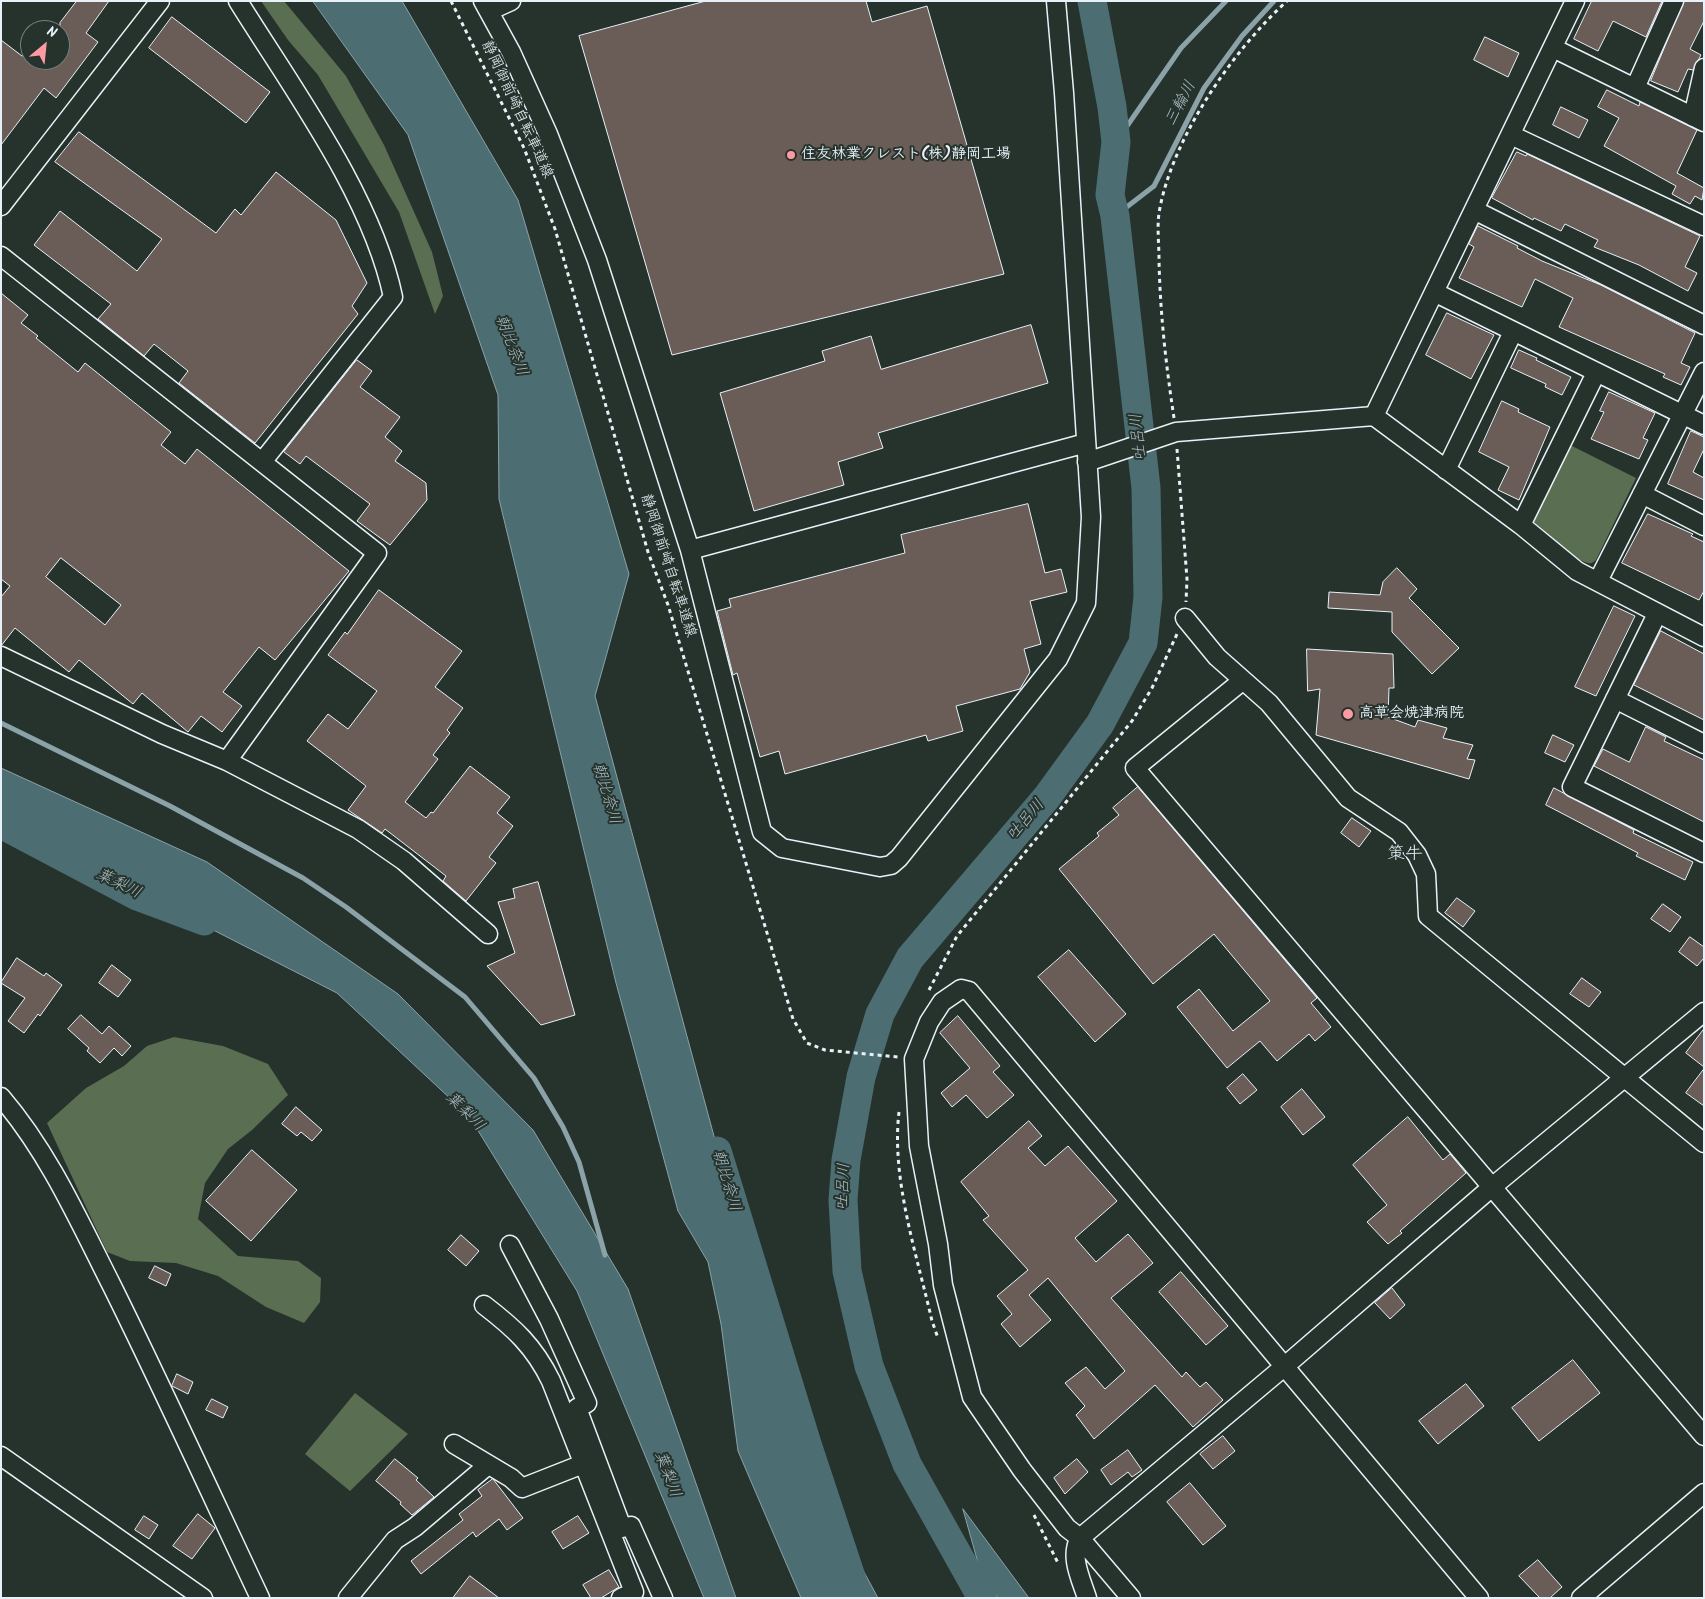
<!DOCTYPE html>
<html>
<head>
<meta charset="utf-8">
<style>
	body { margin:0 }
	#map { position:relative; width:1705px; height:1599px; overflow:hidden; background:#26332d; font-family:Kalam,sans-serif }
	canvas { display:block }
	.frame { position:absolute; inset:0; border:2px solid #e8f1f8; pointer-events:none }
	.north { position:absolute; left:20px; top:20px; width:50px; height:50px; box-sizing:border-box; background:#26332d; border:1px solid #747f7e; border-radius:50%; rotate:28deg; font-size:14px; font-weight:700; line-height:20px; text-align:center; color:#e8f1f8 }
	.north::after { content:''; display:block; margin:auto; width:18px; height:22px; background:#ff9aa2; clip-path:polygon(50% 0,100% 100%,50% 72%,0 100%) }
</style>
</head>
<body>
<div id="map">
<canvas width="1705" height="1599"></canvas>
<div class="frame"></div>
<div class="north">N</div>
</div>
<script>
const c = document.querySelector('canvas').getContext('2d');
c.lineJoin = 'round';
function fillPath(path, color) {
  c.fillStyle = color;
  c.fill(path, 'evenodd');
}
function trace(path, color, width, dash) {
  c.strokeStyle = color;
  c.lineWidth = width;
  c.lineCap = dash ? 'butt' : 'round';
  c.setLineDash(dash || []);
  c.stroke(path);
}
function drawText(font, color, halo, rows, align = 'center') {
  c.font = font + ' Kalam,"Klee One",sans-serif';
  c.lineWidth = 4;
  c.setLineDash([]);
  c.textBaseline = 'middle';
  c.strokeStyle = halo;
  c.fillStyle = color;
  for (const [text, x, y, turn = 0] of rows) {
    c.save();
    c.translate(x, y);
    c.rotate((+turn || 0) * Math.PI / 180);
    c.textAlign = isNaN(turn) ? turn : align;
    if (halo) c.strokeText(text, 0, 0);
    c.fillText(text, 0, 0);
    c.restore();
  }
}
fillPath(new Path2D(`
	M261,1H284L346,76L384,145L432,252L443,296L435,314L399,212L318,75L288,40Z
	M1568,444L1636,478L1596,560C1593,562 1592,564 1588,563C1574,561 1546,531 1534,522L1533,517Z
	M174,1037L223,1046L268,1064L288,1095L252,1130L228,1149L205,1183L198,1219L238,1256L298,1261L321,1278L320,1302L304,1323L266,1307L218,1276L176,1263L130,1261L107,1252L47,1123L86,1088L124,1066L147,1046Z
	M355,1393L408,1434L350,1491L305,1454Z`), '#5a6e51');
const water = new Path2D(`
	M313,1H402L518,200L629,574L595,696L728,1188L806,1464L878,1598H801L738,1451L721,1324L708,1262L678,1211L616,983L499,499L498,395L408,135Z
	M1,768L207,862L398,994L533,1130L628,1289L736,1598H704L577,1291L469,1116L337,993L1,822Z
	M963,1509L1029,1598H998L981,1573Z`);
fillPath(water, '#4c6e73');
trace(water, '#8aa2a8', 1);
trace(new Path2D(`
	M1116,142L1181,48L1226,1
	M1115,216L1154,186L1204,88L1242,36L1274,1
	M1,723L170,806L303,878L346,907L465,997L534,1078L563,1127L579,1162L605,1255`), '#8aa2a8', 5);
trace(new Path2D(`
	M1,824L137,896L204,921
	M717,1151L807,1444L858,1598
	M982,1598L907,1464L869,1366L847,1271L843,1200L846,1160L861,1077L880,1014L910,958L1047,797L1100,724L1143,643L1148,597L1146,488L1115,216L1110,195L1116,142L1112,107L1092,1`), '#4c6e73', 29);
const building = new Path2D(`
	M77,1H109L86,33L98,42L56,98L44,88L1,145V40L22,56L30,53V60H60V23Z
	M706,1H866L872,22L927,6L1004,274L672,355L579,36Z
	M1592,1H1662L1646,37L1613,21L1598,51L1574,39Z
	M1684,1H1704V21L1690,49L1701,55L1693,70L1688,69L1678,92L1651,81Z
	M172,17L270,92L246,123L149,48Z
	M1485,37L1519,53L1508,77L1474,60Z
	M1607,90L1639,106L1640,102L1697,130L1677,173L1704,188L1702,200L1695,196L1690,204L1672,194L1676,186L1604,146L1619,118L1598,107Z
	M1561,107L1588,120L1579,138L1553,125Z
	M79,132L216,233L235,209L241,215L276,172L336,220L367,283L352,306L358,314L255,443L179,383L188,371L154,344L144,356L98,319L111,304L34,245L60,211L137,271L162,239L55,162Z
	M1517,152L1526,156L1527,154L1700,236L1685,267L1697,273L1688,291L1639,265L1594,247L1598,240L1565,224L1561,231L1534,218L1533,220L1492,198Z
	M1478,226L1518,246L1517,248L1542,261L1601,285L1695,333L1681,363L1690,367L1681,385L1663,377L1665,374L1559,327L1573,298L1535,279L1522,307L1459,278L1474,247L1469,244Z
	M1,293L28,315L21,323L38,336L36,338L78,372L85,363L171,432L161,445L185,464L197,449L349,571L275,660L259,647L223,692L242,706L222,732L201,716L188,732L142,693L133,704L79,660L69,672L15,628L1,646V597L10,586L1,579ZM61,558L121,605L105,625L46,577Z
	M1447,313L1494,335L1471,379L1426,355Z
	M1031,325L1048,383L878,433L883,448L838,462L844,485L754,511L720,393L825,361L822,351L871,336L881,369Z
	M1519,350L1537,358L1536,360L1571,377L1562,395L1545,387L1546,384L1511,368Z
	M357,360L372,371L360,387L400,417L385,437L402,451L395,461L426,483L427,500L390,545L357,521L370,504L306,456L300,464L284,452Z
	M1609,392L1655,413L1643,438L1648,440L1639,459L1591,439L1604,412L1600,411Z
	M1502,401L1519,409L1518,412L1550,427L1519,500L1498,490L1509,467L1479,452Z
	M1691,431L1704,437V449L1693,472L1704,478V500L1668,484Z
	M1028,504L1045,573L1061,569L1067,592L1030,601L1041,644L1024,649L1030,672L1020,689L956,706L963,731L928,741L926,735L785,774L779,751L760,757L737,673L733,675L717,611L731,607L729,599L905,553L901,535Z
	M1648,514L1693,534L1691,536L1704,542V591L1699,600L1622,563Z
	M1397,568L1417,589L1409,598L1459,648L1432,674L1392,632V612L1328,608L1329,592L1380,595L1383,582Z
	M379,590L462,651L435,687L463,708L447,730L450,733L433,755L438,759L405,802L426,818L431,812L433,813L470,766L510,797L497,813L513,826L489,857L496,863L466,901L443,881L446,876L385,829L382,833L348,810L366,786L307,741L328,714L348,729L377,691L328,655L345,632L347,634Z
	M1614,606L1635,616L1596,696L1575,687Z
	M1661,631L1704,654V720L1634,685Z
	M1307,649L1393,654L1394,688H1389L1388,717L1415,727L1418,720L1447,728L1443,738L1473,745L1467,759L1475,760L1469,779L1316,735L1320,689L1308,691Z
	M1646,727L1666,737L1664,741L1704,760V822L1594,766L1603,749L1629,762Z
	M1553,735L1574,745L1565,762L1545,753Z
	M1138,787L1317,998L1311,1003L1331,1027L1315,1041L1309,1034L1277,1061L1260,1041L1227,1068L1177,1007L1199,989L1233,1031L1270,1001L1214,934L1153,984L1059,869L1099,836L1097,833L1119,815L1113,808Z
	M1554,788L1634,830L1633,833L1693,862L1685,880L1636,856L1638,853L1546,805Z
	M1352,818L1371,831L1359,847L1341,833Z
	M538,882L575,1015L541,1025L487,966L515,953L498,902L515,898L513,889Z
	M1457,898L1475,911L1463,927L1445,913Z
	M1663,904L1681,917L1670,932L1651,919Z
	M1690,937L1704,947V958L1697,966L1679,952Z
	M1069,950L1126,1014L1095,1042L1038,977Z
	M17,958L44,976L46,973L62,985L40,1016L38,1014L24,1033L8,1021L25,998L1,983Z
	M112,965L131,980L118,997L99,983Z
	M1582,978L1601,992L1589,1007L1570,994Z
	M81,1015L102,1034L109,1026L131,1046L122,1056L114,1048L100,1063L87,1051L89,1048L68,1029Z
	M958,1016L1000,1066L993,1072L1014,1095L987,1118L966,1095L952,1107L941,1093L970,1068L940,1033Z
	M1704,1029V1067L1686,1053Z
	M1704,1069V1106L1686,1093Z
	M1243,1074L1257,1090L1240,1104L1227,1088Z
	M1302,1089L1325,1117L1303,1135L1281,1107Z
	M296,1107L322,1130L312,1141L301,1132L297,1136L282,1124Z
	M1408,1117L1443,1160L1450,1154L1466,1173L1400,1231L1402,1233L1388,1244L1367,1222L1387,1205L1353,1165Z
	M1029,1121L1042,1136L1028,1148L1045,1166L1068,1146L1117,1201L1075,1238L1096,1262L1128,1234L1153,1263L1111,1298L1182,1377L1186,1372L1200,1387L1206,1382L1223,1400L1193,1427L1155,1385L1094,1439L1076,1415L1085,1406L1065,1383L1086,1367L1105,1389L1125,1371L1048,1278L1029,1295L1051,1320L1020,1347L1001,1324L1012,1314L997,1296L1028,1270L983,1220L989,1216L961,1182Z
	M252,1150L297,1190L251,1241L206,1201Z
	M461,1235L479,1251L466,1266L448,1250Z
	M155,1266L171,1274L166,1286L149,1278Z
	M1181,1272L1228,1326L1206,1345L1159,1292Z
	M1392,1288L1405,1305L1390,1319L1375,1303Z
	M1573,1360L1600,1393L1539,1441L1512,1408Z
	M177,1374L193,1382L188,1394L172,1386Z
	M1466,1384L1484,1406L1438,1444L1419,1421Z
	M212,1399L228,1407L223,1418L206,1410Z
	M1223,1436L1235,1451L1213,1469L1200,1454Z
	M1128,1450L1142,1470L1132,1477L1128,1472L1111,1485L1101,1470Z
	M395,1459L418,1478L416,1480L434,1497L412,1515L400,1504L401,1502L376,1481Z
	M1077,1459L1088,1472L1065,1494L1054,1478Z
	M493,1479L523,1518L507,1530L499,1519L476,1537L473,1532L421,1574L411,1561L463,1520L459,1514L482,1496L478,1490Z
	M1190,1483L1226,1526L1203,1545L1167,1502Z
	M198,1514L215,1528L192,1559L173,1546Z
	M144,1516L158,1525L149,1539L135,1530Z
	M578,1516L589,1533L563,1549L552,1532Z
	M1538,1560L1562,1587L1550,1598H1540L1519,1576Z
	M609,1570L619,1587L601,1598H591L583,1585Z
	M470,1576L499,1598H453Z`);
fillPath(building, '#6a5d58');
trace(building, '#e8f1f8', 1);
const minor = new Path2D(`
	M238,1C292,88 372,196 393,297L262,462
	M483,1L511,52L548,134L597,260L690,550L762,832L782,848L880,867L891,865L899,858L1058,659L1086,603L1091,517L1064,93L1056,1
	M1575,1L1374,416L1521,525L1577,571L1704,637
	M489,11L511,1
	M1553,48L1704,122
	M1635,88L1674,1
	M1693,117L1704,68
	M1511,135L1704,226
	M1,206L160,1
	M1474,210L1704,325
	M1,256L377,553L227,761
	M1434,292L1704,425
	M1087,462L1176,432L1374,416
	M1446,470L1513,332
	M1642,494L1704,526
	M1521,525L1596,373
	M690,550L1086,443
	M1598,581L1704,372
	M1657,614L1572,787L1704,853
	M1185,618L1217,657L1269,703L1348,798L1399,832L1417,855L1426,874L1428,916L1704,1143
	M1,656L162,734L227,761L358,829L404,861L488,934
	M1242,681L1135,768L1704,1436
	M1615,699L1704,744
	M1,1097C49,1153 79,1221 112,1286C163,1389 211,1494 260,1598
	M510,1245L549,1319L587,1403L577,1408L622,1528L631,1526L663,1598
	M484,1305C514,1328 534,1346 551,1381L634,1592L621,1598
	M454,1444L511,1478L522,1488L583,1464
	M1,1456L203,1598
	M348,1598L395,1540L415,1527L488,1465
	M1087,1598C1081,1579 1069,1556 1080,1538L1285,1366L1492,1187L1704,1012
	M1131,1598L1080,1538L1067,1528L1022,1470L972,1397L943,1285L938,1244L919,1146L914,1059L929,1022L942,1002L961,989L969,991L1479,1598
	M1581,1598L1704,1493`);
trace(minor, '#e8f1f8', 21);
trace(new Path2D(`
	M451,1L524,148L555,229L648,552L668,605L793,1019L807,1043L825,1050L898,1057
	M1174,418C1166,365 1160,313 1159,259C1159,244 1157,228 1159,213C1171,140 1232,51 1287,1
	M1177,449L1187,579L1186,602
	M929,990L957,936L1132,721L1152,688L1177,634
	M899,1112C891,1179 917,1255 932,1321L938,1338
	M1034,1515L1058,1563`), '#e8f1f8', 3, [4, 4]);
trace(minor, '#26332d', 18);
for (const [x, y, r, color] of [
	[791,155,5,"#ff9aa2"],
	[1348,714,6,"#ff9aa2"]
]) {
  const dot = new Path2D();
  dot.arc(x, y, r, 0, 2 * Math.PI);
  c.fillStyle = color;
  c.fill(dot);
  trace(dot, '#26332d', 2);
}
drawText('15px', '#e8f1f8', '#26332d', [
	["静岡御前崎自転車道線",516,110,65],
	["静岡御前崎自転車道線",667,566,72]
]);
drawText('bold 15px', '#e8f1f8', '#26332d', [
	["住友林業クレスト(株)静岡工場",801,155],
	["高草会焼津病院",1359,714]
], 'left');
drawText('italic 16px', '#aabdc3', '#26332d', [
	["三輪川",1182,104,-62],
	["朝比奈川",510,346,69],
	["吐呂川",1140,437,-97],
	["朝比奈川",605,794,73],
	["吐呂川",1027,821,-50],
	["葉梨川",118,885,26],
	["葉梨川",464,1113,45],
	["朝比奈川",725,1181,73],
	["吐呂川",845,1187,-88],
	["葉梨川",666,1475,69]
]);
drawText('18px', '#e8f1f8', '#26332d', [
	["策牛",1405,856]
]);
</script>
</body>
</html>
